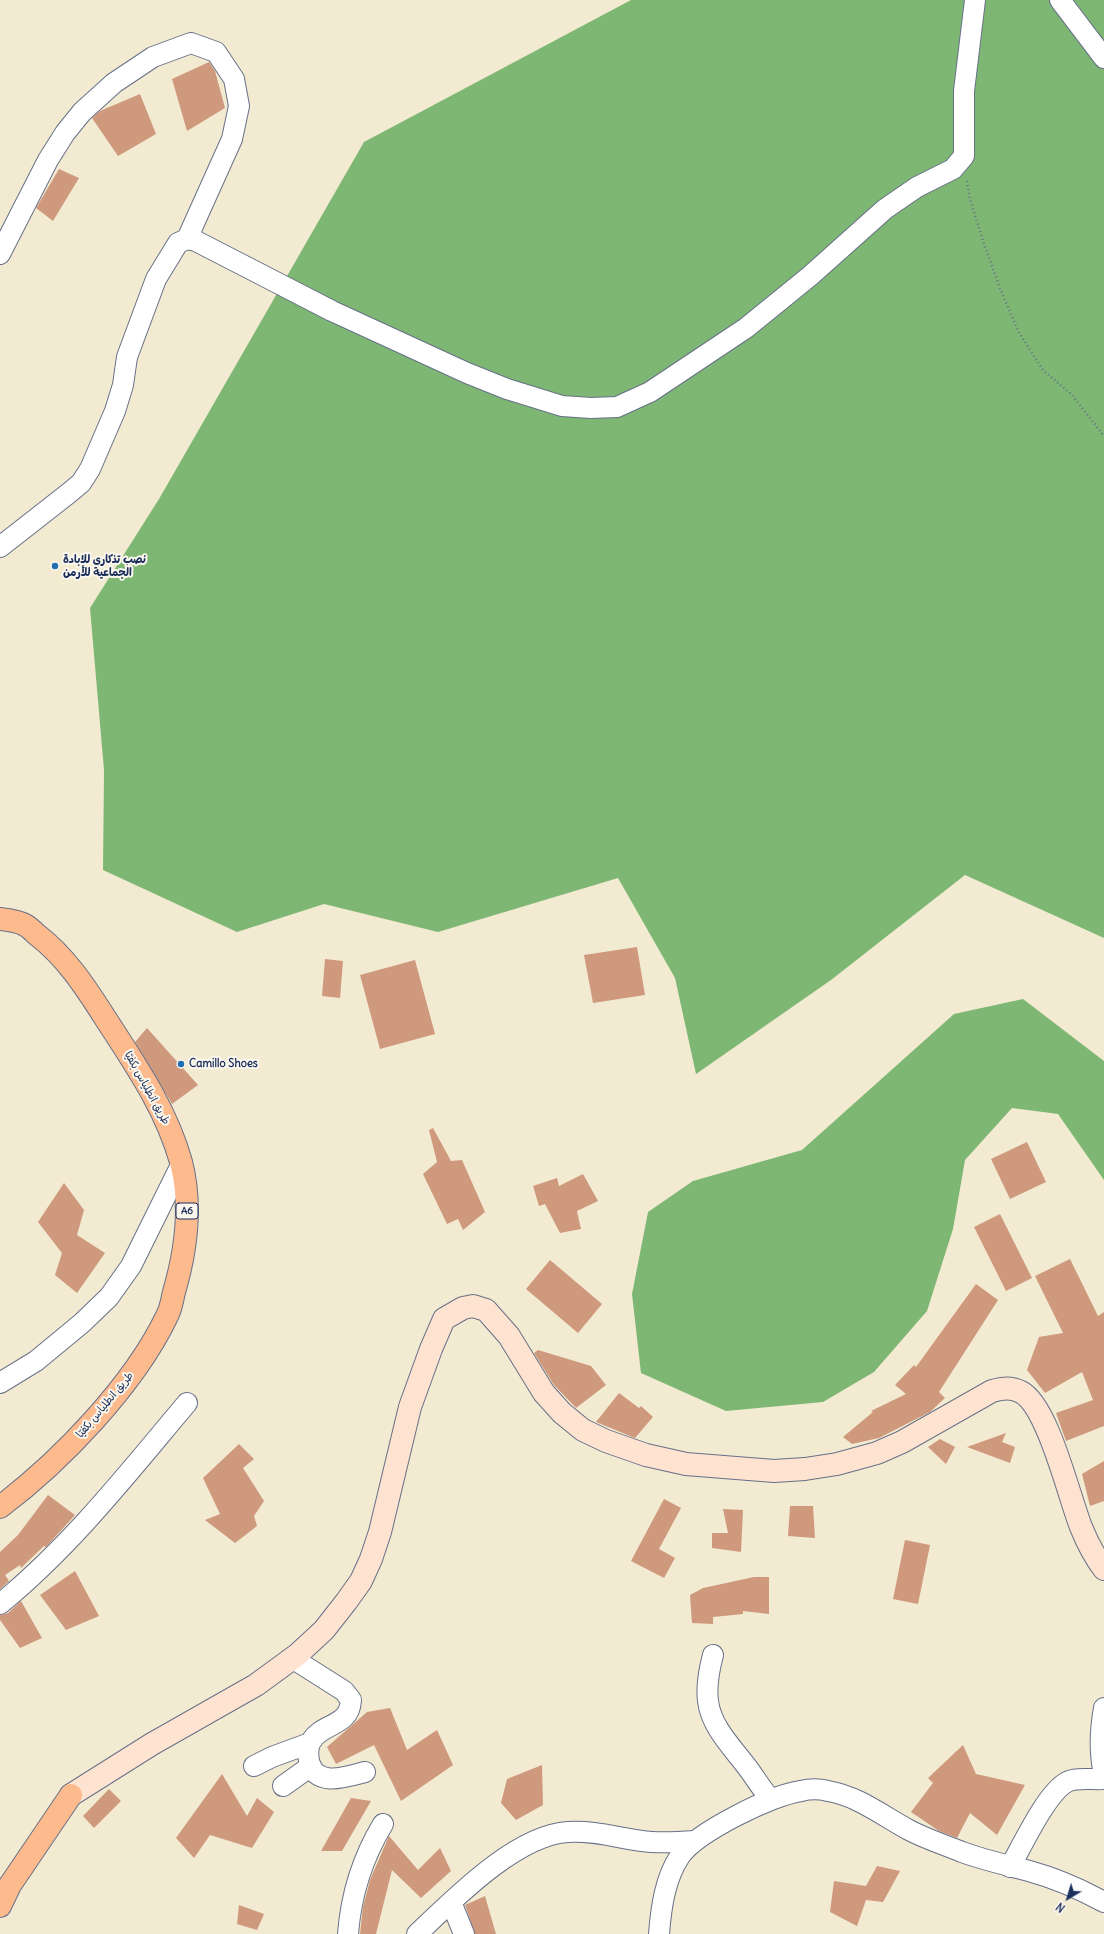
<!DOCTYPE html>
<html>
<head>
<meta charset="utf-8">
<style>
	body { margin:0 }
	#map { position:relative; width:1104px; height:1934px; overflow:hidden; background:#f3ead2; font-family:Delius,sans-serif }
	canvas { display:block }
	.north { position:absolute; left:1048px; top:1878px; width:40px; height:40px; -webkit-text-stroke:3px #fbf7ec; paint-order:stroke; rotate:218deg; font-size:11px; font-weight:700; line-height:16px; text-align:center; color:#1b2f5e }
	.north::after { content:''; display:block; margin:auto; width:14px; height:18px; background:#1b2f5e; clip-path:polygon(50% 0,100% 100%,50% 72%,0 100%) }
</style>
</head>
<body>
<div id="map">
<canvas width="1104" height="1934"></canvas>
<div class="north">N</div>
</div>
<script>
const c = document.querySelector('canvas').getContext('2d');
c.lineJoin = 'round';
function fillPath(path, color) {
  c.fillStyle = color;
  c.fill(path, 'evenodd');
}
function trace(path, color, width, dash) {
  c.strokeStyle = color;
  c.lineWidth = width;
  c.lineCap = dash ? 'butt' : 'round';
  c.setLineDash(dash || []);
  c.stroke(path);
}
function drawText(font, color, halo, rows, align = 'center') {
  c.font = font + ' Delius,"Playpen Sans Arabic",sans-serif';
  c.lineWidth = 4;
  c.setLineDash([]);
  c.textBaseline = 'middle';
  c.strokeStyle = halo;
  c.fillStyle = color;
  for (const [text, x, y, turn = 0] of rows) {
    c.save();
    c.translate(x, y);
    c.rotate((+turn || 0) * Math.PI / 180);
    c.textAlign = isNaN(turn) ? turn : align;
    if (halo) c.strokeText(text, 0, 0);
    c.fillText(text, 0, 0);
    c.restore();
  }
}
fillPath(new Path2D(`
	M631,0H1104V938L965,875L831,980L696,1074L675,978L618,878L438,932L324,904L237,932L103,870L104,770L90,608L159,499L364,142Z
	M1023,999L1104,1061V1180L1058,1114L1012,1108L965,1160L953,1229L927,1311L874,1372L823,1402L726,1411L641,1373L632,1294L648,1212L693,1181L802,1150L954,1014Z`), '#7eb774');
fillPath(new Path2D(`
	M209,62L215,71L225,108L187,131L172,79Z
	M140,94L156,134L118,156L92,118L100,111Z
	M59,169L79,178L53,221L36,208Z
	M637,947L645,995L593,1003L584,955Z
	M325,959L343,961L340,998L322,996Z
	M415,960L435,1034L380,1049L360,975Z
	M147,1028L198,1085L172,1104L135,1042Z
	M433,1128L451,1161L462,1160L485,1212L463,1230L458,1219L447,1224L423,1174L437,1162L429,1130Z
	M1027,1142L1046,1182L1010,1199L991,1159Z
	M583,1174L598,1201L577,1211L581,1229L560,1233L545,1204L539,1206L533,1186L557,1178L559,1186Z
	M64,1183L84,1210L77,1235L105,1253L77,1293L55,1275L62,1253L38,1222Z
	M1000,1214L1032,1278L1006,1291L974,1227Z
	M1070,1259L1098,1316L1104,1312V1426L1066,1441L1056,1413L1093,1400L1082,1372L1045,1393L1027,1370L1039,1337L1063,1333L1035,1276Z
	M550,1260L602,1304L578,1333L526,1289Z
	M976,1284L998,1300L939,1392L945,1398L930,1412L879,1438L852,1444L843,1437L873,1412L871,1411L906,1394L895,1385L914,1365L916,1367Z
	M538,1350L591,1366L606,1385L576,1408L554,1385L534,1353Z
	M619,1393L639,1408L641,1406L653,1417L635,1438L596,1422Z
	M1006,1433L1002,1442L1015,1447L1010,1463L967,1447Z
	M940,1439L955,1447L946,1464L928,1447Z
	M239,1444L254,1459L243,1468L264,1501L254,1516L257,1526L235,1543L205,1520L220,1514L203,1478Z
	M1104,1461V1501L1090,1506L1082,1474Z
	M48,1495L75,1515L46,1547L44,1546L21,1568L20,1565L5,1575L9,1581L0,1589V1552L18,1535Z
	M664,1499L681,1508L659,1549L675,1558L664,1578L631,1561Z
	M790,1506H813L815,1538L788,1536Z
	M723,1509L743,1510L741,1552L712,1548V1533H728Z
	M905,1540L930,1545L918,1604L893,1599Z
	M75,1571L99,1616L66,1630L40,1595Z
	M754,1577H769V1614L743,1611V1614L713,1617V1624L692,1623L690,1595L703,1588Z
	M21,1601L42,1638L20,1648L0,1620V1615L8,1613Z
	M390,1708L407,1750L437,1730L453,1765L401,1801L374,1745L336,1764L327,1747L367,1712Z
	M963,1745L976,1774L1025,1785L997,1835L970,1813L957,1838L939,1831L911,1812L933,1783L928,1778Z
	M542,1765L543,1805L516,1820L501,1803L507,1779Z
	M222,1774L247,1816L257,1798L274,1812L252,1848L210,1835L194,1858L176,1838Z
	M109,1789L121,1801L94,1828L83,1816Z
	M351,1798L371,1801L342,1851H321Z
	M389,1836L418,1870L440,1848L451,1871L421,1898L392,1870L376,1934H360L363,1907L370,1880Z
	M877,1866L900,1871L883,1902L866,1900L857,1926L830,1912L834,1881L866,1886Z
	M485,1896L496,1934H475L465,1905Z
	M239,1905L264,1914L257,1930L237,1924Z`), '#ce997d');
const minor = new Path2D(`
	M1060,0L1104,58
	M0,254L48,160L65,133L82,112L114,83L153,57L191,43L216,52L234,79L239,106L232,139L187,239
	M0,547L69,493L81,483L90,469L115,411L123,385L127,357L156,279L178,243L187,239L196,241L332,311L467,373L507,389L562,406L591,408L617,407L650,392L746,328L810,276L885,209L917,187L953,169L964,156V91L975,0
	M0,1383L36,1361L82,1323L109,1297L131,1266L181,1165
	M0,1604C72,1545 128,1473 187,1403
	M713,1655C709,1670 706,1685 708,1701C711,1728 735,1750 750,1771C757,1781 763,1790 770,1799
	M292,1658L344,1691L351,1700C350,1726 323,1723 312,1740C307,1746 308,1754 309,1761C316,1788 346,1777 365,1772
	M1104,1708C1100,1730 1099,1752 1104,1774
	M254,1766L272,1757L310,1743
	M283,1786L311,1766
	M1010,1867C1022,1846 1047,1792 1067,1782C1076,1777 1093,1780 1104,1779
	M451,1902L464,1934
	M348,1934C351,1895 363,1857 383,1824
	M417,1934C454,1899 516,1835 568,1832C597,1830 624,1840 652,1842C667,1843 681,1842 695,1841
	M659,1934C661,1908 665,1878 680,1856C697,1832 772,1795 801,1791C809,1789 820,1789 828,1791C858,1796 883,1816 909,1830C926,1839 945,1845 962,1852C984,1860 1006,1865 1029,1871C1055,1878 1080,1889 1104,1902`);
const secondary = new Path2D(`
	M71,1795L152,1744L256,1685L297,1655L324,1630L346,1602L361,1581L371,1559L380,1532L410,1407L431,1349L444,1319L463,1308L473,1306L486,1310L509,1336L544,1393L562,1413L583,1430L606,1441L646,1455L686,1464L774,1471L805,1469L837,1464L877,1453L902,1442L992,1391C1003,1388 1011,1387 1021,1392C1048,1406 1069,1497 1081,1527C1087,1542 1094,1556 1104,1569`);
const trunk = new Path2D(`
	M0,919C8,920 18,921 25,925C29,927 33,931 36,934C69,959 89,993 111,1027C139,1070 167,1112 181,1162C192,1204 186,1251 174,1292C172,1300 171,1309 167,1316C134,1385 61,1461 0,1507
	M0,1906L10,1885L71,1795`);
trace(minor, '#677087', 22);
trace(secondary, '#677087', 24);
trace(trunk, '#677087', 24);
trace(new Path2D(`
	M967,181L970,199L984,244L1000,288L1018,331L1043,370L1072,395L1104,436`), '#677087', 2.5, [1, 3]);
trace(minor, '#fff', 20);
trace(secondary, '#fee3d1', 22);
trace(trunk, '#fcba8d', 22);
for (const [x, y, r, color] of [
	[55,566,4,"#1f6fb2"],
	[181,1064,4,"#1f6fb2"]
]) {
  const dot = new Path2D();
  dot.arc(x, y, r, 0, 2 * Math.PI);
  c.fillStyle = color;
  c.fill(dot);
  trace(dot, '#fbf7ec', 1.5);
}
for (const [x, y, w] of [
	[187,1211,22]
]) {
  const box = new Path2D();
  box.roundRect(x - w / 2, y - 8, w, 16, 3);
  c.fillStyle = '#fbf7ec';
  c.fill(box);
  trace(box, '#1b2f5e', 1);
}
drawText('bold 10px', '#1b2f5e', null, [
	["A6",187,1211]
]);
drawText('bold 11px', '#1b2f5e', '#fbf7ec', [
	["نصب تذكاري للإبادة",63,560],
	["الجماعية للأرمن",63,573],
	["Camillo Shoes",189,1064]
], 'left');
drawText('11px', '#1b2f5e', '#fbf7ec', [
	["طريق انطلياس بكفيّا",147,1088,61],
	["طريق انطلياس بكفيّا",105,1405,-50]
]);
</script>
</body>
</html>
